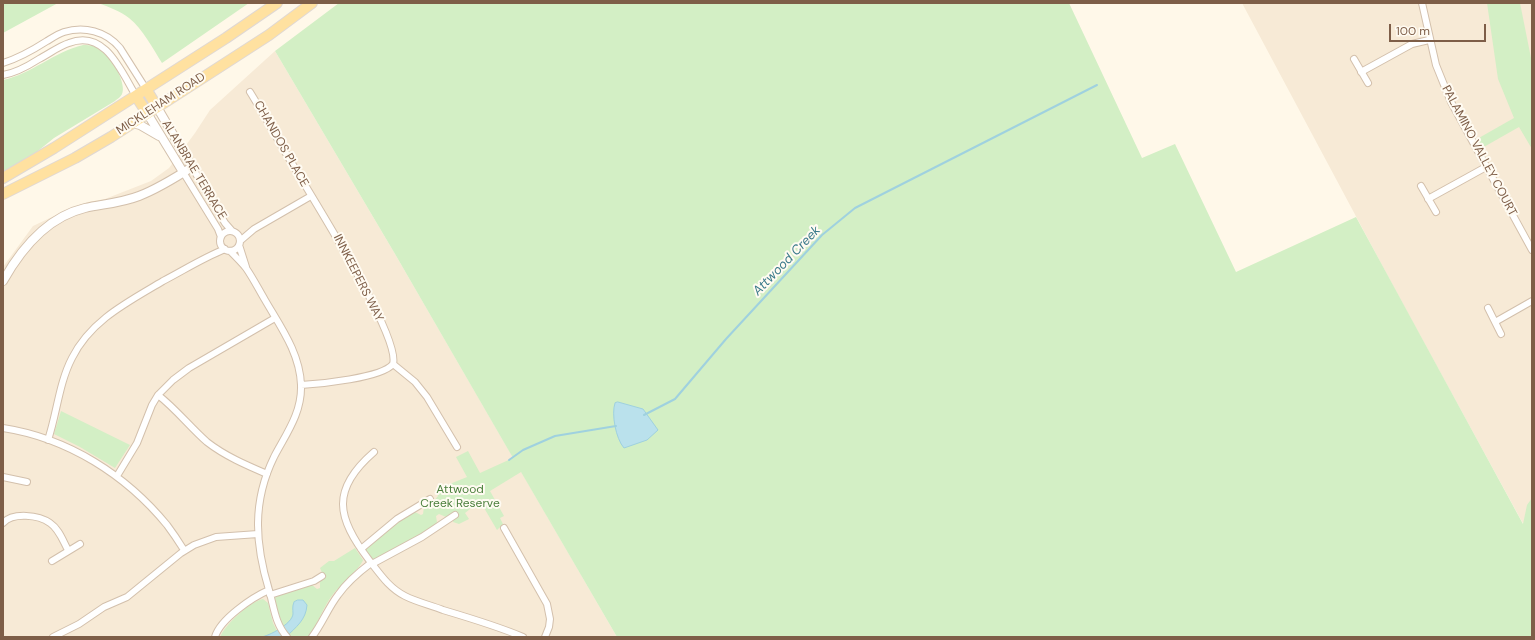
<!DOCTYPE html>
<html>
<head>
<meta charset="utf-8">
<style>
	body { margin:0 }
	#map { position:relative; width:1535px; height:640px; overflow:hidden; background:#fff8e9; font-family:"DM Sans",sans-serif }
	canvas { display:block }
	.frame { position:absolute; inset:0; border:4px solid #7e5e48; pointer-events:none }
	.scale { position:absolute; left:1389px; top:24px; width:97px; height:18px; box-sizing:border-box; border:2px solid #7e5e48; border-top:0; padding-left:5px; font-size:12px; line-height:14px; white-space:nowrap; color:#7e5e48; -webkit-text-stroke:3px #fffbf2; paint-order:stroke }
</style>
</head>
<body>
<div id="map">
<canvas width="1535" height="640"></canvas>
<div class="frame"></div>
<div class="scale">100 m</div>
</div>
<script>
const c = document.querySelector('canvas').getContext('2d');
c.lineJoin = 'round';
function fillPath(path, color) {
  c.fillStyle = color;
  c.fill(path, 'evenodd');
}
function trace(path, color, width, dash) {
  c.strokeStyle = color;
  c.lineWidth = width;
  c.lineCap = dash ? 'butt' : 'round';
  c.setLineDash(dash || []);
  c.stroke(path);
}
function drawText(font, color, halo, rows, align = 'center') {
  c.font = font + ' "DM Sans",sans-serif';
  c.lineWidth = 4;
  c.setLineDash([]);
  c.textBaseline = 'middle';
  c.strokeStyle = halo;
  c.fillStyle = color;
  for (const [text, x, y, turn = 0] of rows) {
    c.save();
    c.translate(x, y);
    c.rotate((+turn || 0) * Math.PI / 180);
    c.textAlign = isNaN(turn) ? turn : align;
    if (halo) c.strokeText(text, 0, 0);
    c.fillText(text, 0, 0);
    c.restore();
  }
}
fillPath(new Path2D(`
	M1242,3H1532V540L1398,295Z
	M275,51L395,254L617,637H3V267L33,226L71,208L88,202L105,199L151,181L169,168L195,133L210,110Z`), '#f7ead6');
fillPath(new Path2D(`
	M3,3H58L3,33Z
	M98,3H249L162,63C153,49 143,29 129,18C120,11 109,7 98,3Z
	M339,3H1069L1142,158L1175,144L1236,272L1356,217L1523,524L1527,505L1532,498V637H617L521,472L490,491L504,516L500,518L503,524L497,530L480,501L465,513L469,519L459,524L453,522L454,516L452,513L446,517L439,514L436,516L437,522L435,525L384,556L372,560L365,550L368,546L405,516L415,512L421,515L423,514L424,507L433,502L438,496L435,490L467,477L456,457L468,451L480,473L513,458L395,254L275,51Z
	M1487,3H1520L1532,63V149L1519,127L1482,148L1477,139L1514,118L1498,79Z
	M83,45C90,45 97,46 103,51C112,56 127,85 122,94C121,97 117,99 115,101L54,138L28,159L3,172V80C31,74 54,52 83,45Z
	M61,411L130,445L115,468L80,447L54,434Z
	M355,548L363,560C362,566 340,586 334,593C323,606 319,623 308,637C304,637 297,638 293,637C280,632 277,608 275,597L307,585H312L317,589L320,588V581L324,577L320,568L329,561H334Z
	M263,599L268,603L273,623L280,637H220C225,625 249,602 263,599Z`), '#d3efc5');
const water = new Path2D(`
	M618,402L643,409L658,430L647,440L624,448C616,439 611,414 615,403Z
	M298,600H303L307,605C306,620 296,627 286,637H261C269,636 292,624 293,614C293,609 292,607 294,602Z`);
fillPath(water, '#bae1ec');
trace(water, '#9fd1df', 1);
trace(new Path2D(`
	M644,415L675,399L726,339L822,235L855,208L1097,85
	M509,460L523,450L555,436L616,426`), '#9fd1df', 2);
const minor = new Path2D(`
	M1422,3L1436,65L1451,102L1532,250
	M1354,59L1368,83
	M3,63C19,58 33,50 47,41C52,38 58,34 64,32C84,26 106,31 120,48L146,89
	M1361,72L1412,44L1429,40
	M3,75C16,73 28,66 39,59C49,54 59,46 69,43C105,29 121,71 136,96
	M250,92C265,116 278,141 293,165C311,196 401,337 393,364
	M192,167L225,223L232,231
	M183,172L218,229L221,237
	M1421,186L1436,212
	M1428,199L1486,167
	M220 241a10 10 0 1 1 20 0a10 10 0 1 1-20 0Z
	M240,241L254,229L311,196
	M239,245L246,267
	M230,251C235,256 241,262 246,268C253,278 259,290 265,300C280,326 300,353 301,385C302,413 286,434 274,457C252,502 255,544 269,590C274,607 275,624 287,637
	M1488,308L1501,334
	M1495,322L1532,301
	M393,364L415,382L427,397L457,447
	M301,385C319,384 382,378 393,364
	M158,395C176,409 190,427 207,442C225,456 246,465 267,474
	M3,428C68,438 126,475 167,525C173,533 179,542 184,550
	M48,440C57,413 59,383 72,358C91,320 128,302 163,281C184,270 203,258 225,249
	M374,452C330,490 337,518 369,560C380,574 389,588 405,596C417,602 430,605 443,610C470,618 497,626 523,637
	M117,476L137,443L152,405L158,395L173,380L189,368L275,318
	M3,477L27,482
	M3,523C13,512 39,515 50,523C59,529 63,541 68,550
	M504,528L547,604L550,619L549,627L545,637
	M361,549L397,519L430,499
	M52,561L80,544
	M372,564L422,537L455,515
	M270,595L314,581L322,576
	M53,637L79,624L104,607L127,597L181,553L194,545L216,537L258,534
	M215,637C220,619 253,597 269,590
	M312,637C322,624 328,608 338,595C347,582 359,572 371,563`);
const tertiary = new Path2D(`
	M147,113L183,172
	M132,123L140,125L159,136
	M3,281C21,249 47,217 85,208C103,204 121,203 139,196C157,189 175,178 192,167L157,107`);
const primary = new Path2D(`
	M146,89L157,107
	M136,96L147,113
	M3,178L54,148L226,38L277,3
	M3,194L75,158L111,137L269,35L312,3`);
trace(minor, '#d3c0ac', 8);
trace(tertiary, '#d3c0ac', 10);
trace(primary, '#e0d8d3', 12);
trace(minor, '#fff', 6);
trace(tertiary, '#fff', 8);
trace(primary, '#ffe1a0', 10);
drawText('12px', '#7e5e48', '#fffbf2', [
	["MICKLEHAM ROAD",161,104,-33],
	["CHANDOS PLACE",281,144,60],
	["PALAMINO VALLEY COURT",1479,151,62],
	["ALANBRAE TERRACE",194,170,59],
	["INNKEEPERS WAY",358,278,63]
]);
drawText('12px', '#4b7f3c', '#fffbf2', [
	["Attwood",460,490],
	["Creek Reserve",460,504]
]);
drawText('italic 13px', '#3b7a8b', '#fffbf2', [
	["Attwood Creek",787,261,-46]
]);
</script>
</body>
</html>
